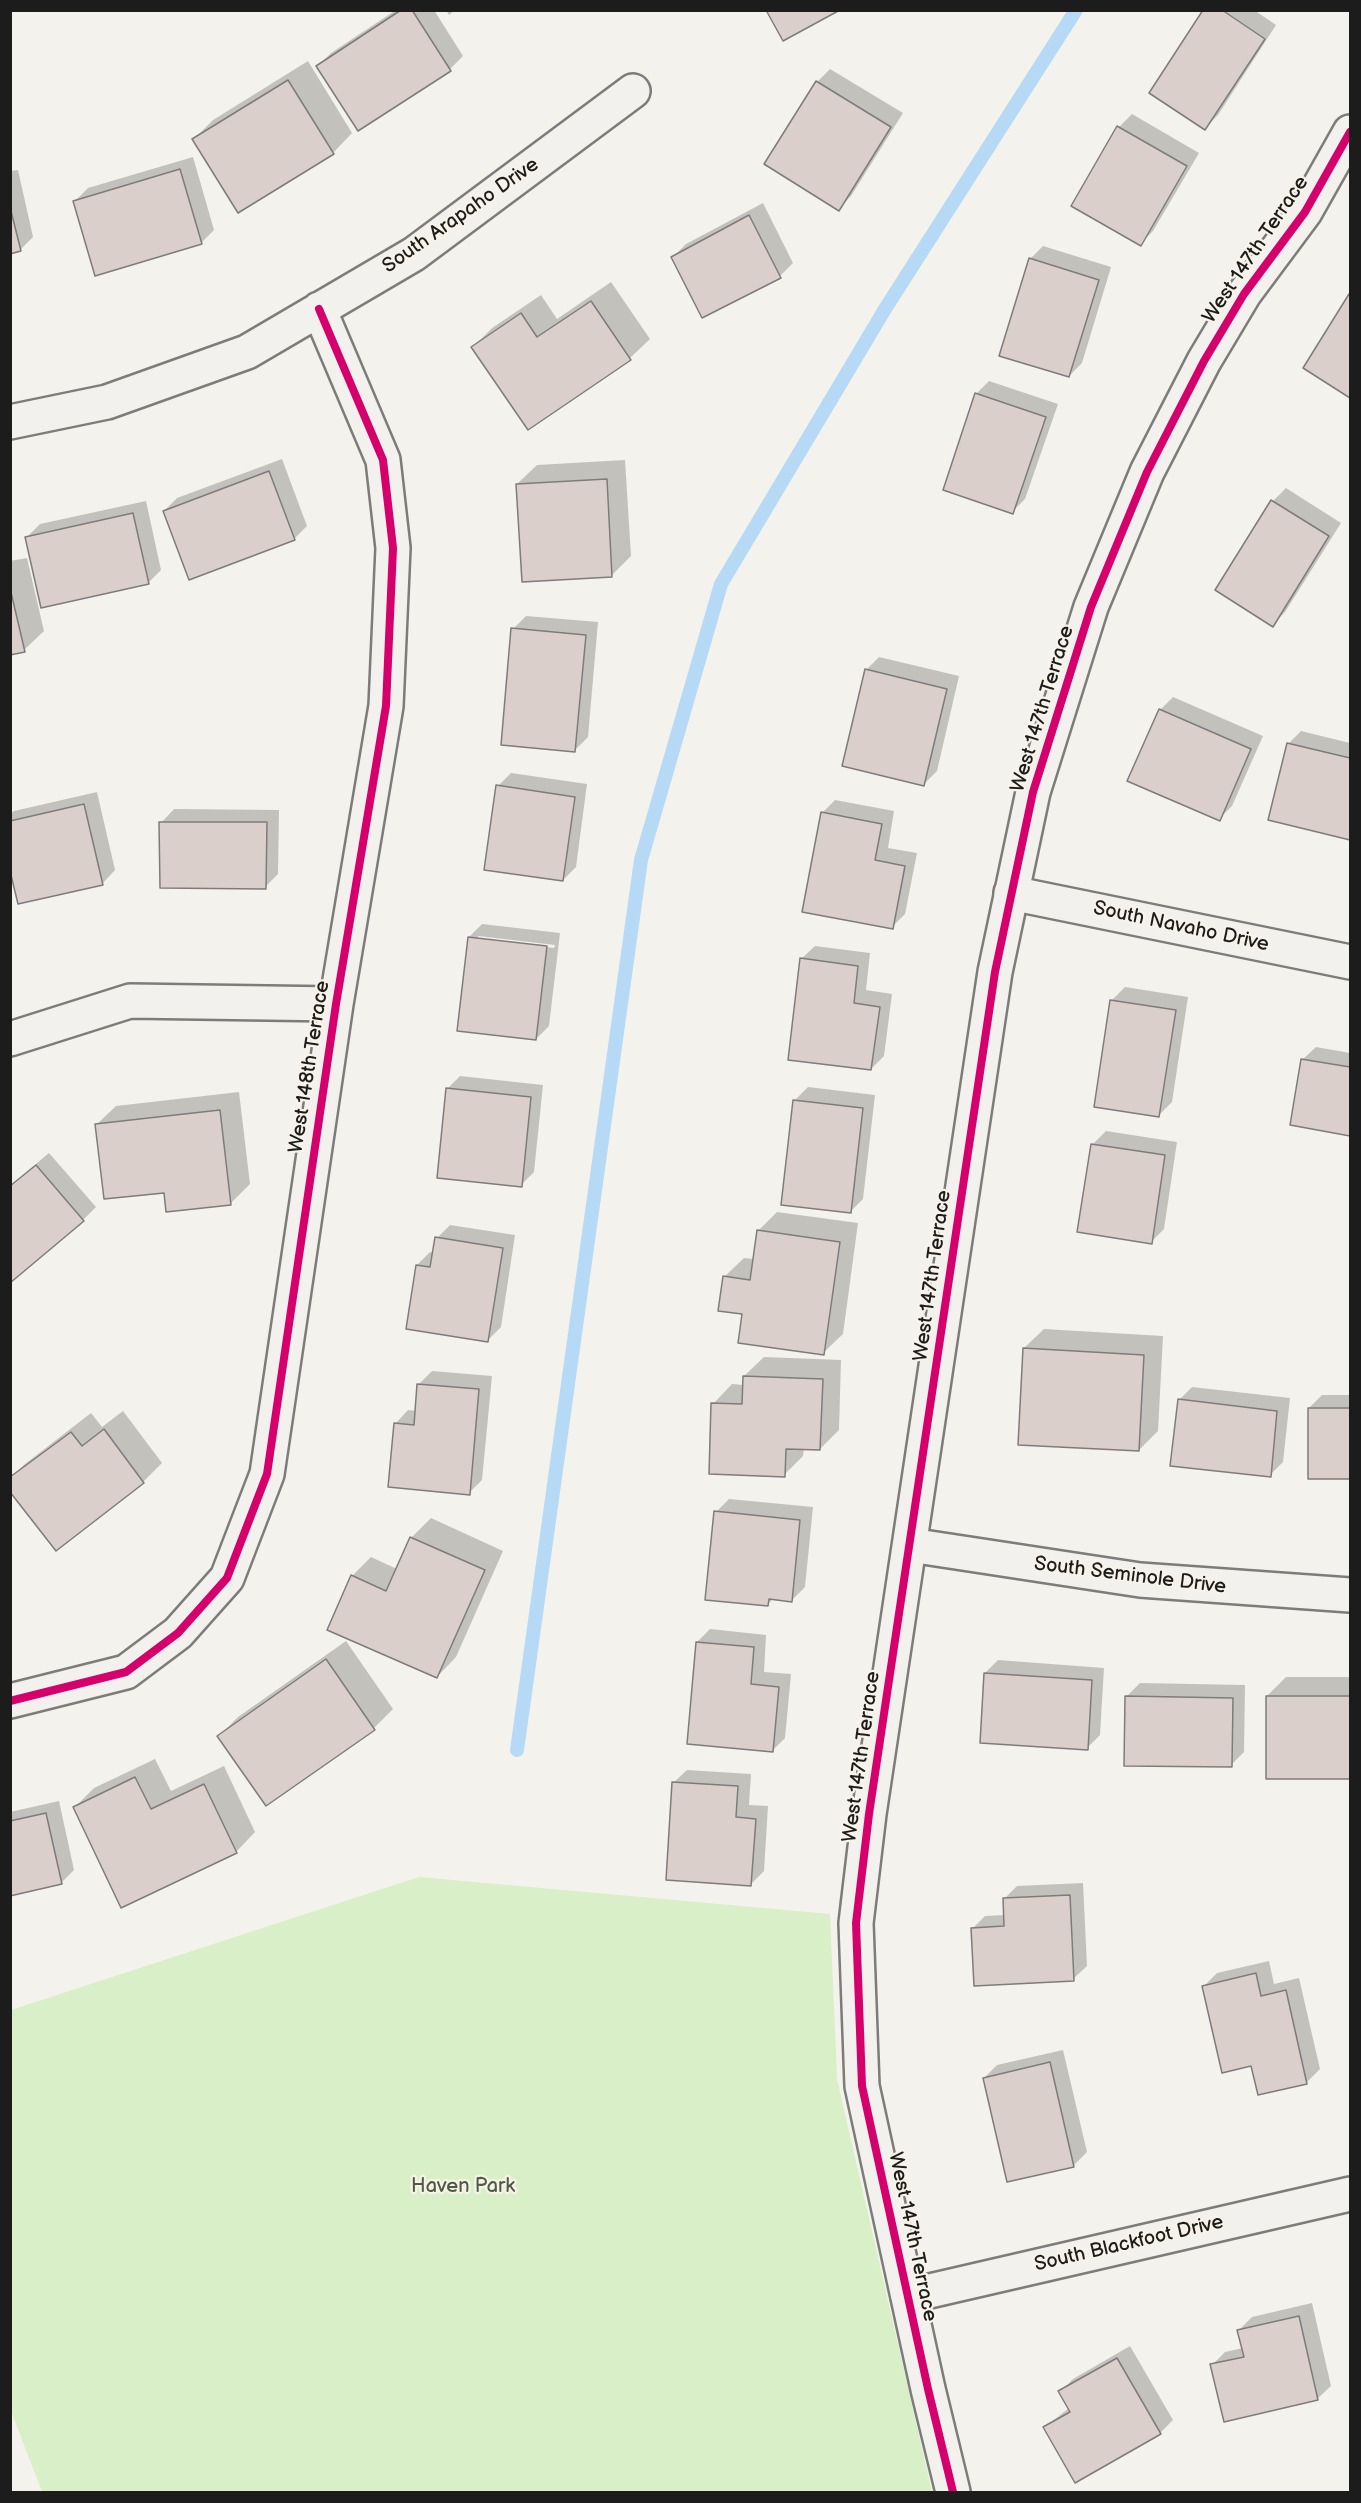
<!DOCTYPE html>
<html>
<head>
<meta charset="utf-8">
<style>
	body { margin:0 }
	#map { position:relative; width:1361px; height:2503px; overflow:hidden; background:#f4f2ec; font-family:"Balsamiq Sans",sans-serif }
	canvas { display:block }
	.frame { position:absolute; inset:0; border:12px solid #1c1c1c; pointer-events:none }
</style>
</head>
<body>
<div id="map">
<canvas width="1361" height="2503"></canvas>
<div class="frame"></div>
</div>
<script>
const c = document.querySelector('canvas').getContext('2d');
c.lineJoin = 'round';
function fillPath(path, color) {
  c.fillStyle = color;
  c.fill(path, 'evenodd');
}
function trace(path, color, width, dash) {
  c.strokeStyle = color;
  c.lineWidth = width;
  c.lineCap = dash ? 'butt' : 'round';
  c.setLineDash(dash || []);
  c.stroke(path);
}
function drawText(font, color, halo, rows, align = 'center') {
  c.font = font + ' "Balsamiq Sans",sans-serif';
  c.lineWidth = 4.5;
  c.setLineDash([]);
  c.textBaseline = 'middle';
  c.strokeStyle = halo;
  c.fillStyle = color;
  for (const [text, x, y, turn = 0] of rows) {
    c.save();
    c.translate(x, y);
    c.rotate((+turn || 0) * Math.PI / 180);
    c.textAlign = isNaN(turn) ? turn : align;
    if (halo) c.strokeText(text, 0, 0);
    c.fillText(text, 0, 0);
    c.restore();
  }
}
fillPath(new Path2D(`
	M419,1877L830,1914L837,2079L932,2492H42L11,2411V2010Z`), '#d8efc7');
fillPath(new Path2D(`
	M396,10H434L463,56L450,69L318,66L331,53Z
	M446,10H455L449,15Z
	M1205,10H1254L1276,25L1218,115L1205,128Z
	M308,61L352,133L333,153L194,139L213,120Z
	M830,69L903,113L851,196L838,209L766,163L817,82Z
	M1132,114L1199,153L1153,231L1140,244L1073,205L1119,127Z
	M193,157L214,230L201,243L75,201L88,188Z
	M18,170L33,237L20,250L10,252V171Z
	M763,203L793,263L780,276L703,316L673,257L686,244Z
	M1043,246L1111,267L1082,363L1069,376L1030,259Z
	M611,282L650,339L630,358L528,428L473,347L492,328L541,295L557,319Z
	M1350,295V396L1305,367Z
	M989,381L1058,404L1025,499L1012,512L976,394Z
	M282,459L307,526L294,539L164,511L177,498Z
	M625,460L631,556L612,575L517,484L537,465Z
	M1286,488L1341,523L1285,612L1272,625L1217,590L1273,501Z
	M146,501L161,570L148,583L27,537L40,524Z
	M27,558L44,631L24,650L10,653V561Z
	M526,616L598,622L588,737L575,750L513,629Z
	M879,657L959,676L937,771L924,784L866,670Z
	M1173,697L1263,736L1232,806L1219,819L1160,710Z
	M1301,731L1350,743V838L1270,819L1288,744Z
	M511,773L587,784L576,867L563,880L498,786Z
	M97,792L115,870L102,884L10,865V814L14,811Z
	M835,800L894,811L888,848L917,853L905,914L892,927L822,813Z
	M174,809L279,810L278,874L265,887L161,823Z
	M482,924L560,933L549,1026L536,1039L469,937ZM478,936L555,945L554,948L478,939Z
	M815,946L870,953L866,990L892,994L884,1056L871,1069L801,959Z
	M1125,987L1188,997L1172,1102L1159,1115L1112,1000Z
	M1316,1047L1350,1053V1134L1291,1124L1302,1060Z
	M460,1076L543,1085L534,1172L521,1185L447,1089Z
	M808,1087L875,1095L863,1199L850,1212L795,1100Z
	M239,1092L250,1184L230,1204L165,1191L96,1125L116,1106Z
	M1106,1131L1177,1142L1164,1229L1151,1242L1093,1144Z
	M49,1153L96,1207L83,1220L10,1186Z
	M777,1212L858,1223L843,1334L823,1353L744,1313L724,1277L744,1258L754,1259L758,1231Z
	M450,1225L515,1235L501,1327L488,1340L417,1265L430,1252L434,1253L437,1238Z
	M1044,1329L1163,1336L1158,1431L1139,1450L1024,1348Z
	M764,1357L841,1360L839,1430L820,1449L804,1448L803,1456L784,1475L713,1404L732,1384L744,1385V1376Z
	M432,1371L492,1376L482,1480L469,1493L395,1424L408,1410L417,1411L419,1384Z
	M1192,1387L1290,1398L1283,1462L1270,1475L1179,1400Z
	M1322,1395H1350V1477H1310L1309,1408Z
	M123,1411L162,1463L143,1482L10,1478L25,1464L91,1413L102,1427Z
	M729,1499L813,1507L805,1587L792,1600L774,1598L767,1605L716,1512Z
	M431,1518L503,1551L456,1657L437,1677L352,1576L371,1557L397,1569L411,1538Z
	M710,1629L766,1635L764,1672L791,1674L785,1738L772,1751L697,1642Z
	M346,1641L393,1709L374,1728L266,1804L219,1736L238,1717Z
	M998,1660L1104,1668L1100,1735L1087,1748L985,1673Z
	M1286,1677H1350V1777H1267V1696Z
	M1140,1683L1245,1685L1244,1752L1231,1765L1127,1696Z
	M155,1759L171,1791L224,1766L255,1832L236,1852L75,1807L94,1788Z
	M687,1770L751,1774L749,1805L768,1806L764,1871L751,1884L673,1783Z
	M59,1801L74,1870L61,1883L10,1895V1812Z
	M1083,1883L1087,1966L1073,1979L972,1929L985,1916L1005,1915L1004,1899L1017,1886Z
	M1269,1961L1274,1984L1299,1978L1320,2069L1307,2082L1259,2093L1252,2065L1204,1986L1217,1973Z
	M1063,2050L1087,2152L1074,2165L1008,2181L984,2078L997,2065Z
	M1312,2303L1331,2386L1317,2399L1212,2365L1225,2352L1243,2348L1239,2330L1252,2317Z
	M1130,2346L1173,2420L1160,2433L1045,2427L1069,2408L1060,2392L1073,2379Z`), '#0003');
trace(new Path2D(`
	M517,1750L641,860L721,584L885,309L1076,10`), '#b6daf5', 14);
const building = new Path2D(`
	M401,10H412L451,71L358,131L316,66Z
	M766,10H840L783,41Z
	M1203,10H1222L1265,39L1205,130L1149,93Z
	M288,80L334,154L238,213L192,139Z
	M816,81L891,127L839,211L764,164Z
	M1117,126L1187,166L1141,246L1071,206Z
	M180,169L202,244L95,276L73,201Z
	M10,207L21,251L10,254Z
	M749,215L781,278L702,318L671,257Z
	M1029,258L1099,280L1069,377L999,356Z
	M1349,294L1350,296V398L1303,368Z
	M591,301L631,360L528,430L471,347L521,313L537,337Z
	M975,393L1046,417L1013,514L943,490Z
	M269,471L295,540L189,580L163,511Z
	M607,479L612,577L522,582L516,484Z
	M1271,500L1329,536L1273,627L1215,590Z
	M133,513L149,584L41,608L25,537Z
	M10,588L25,652L10,655Z
	M511,628L586,635L575,752L501,745Z
	M865,669L947,689L924,786L842,766Z
	M1159,709L1251,749L1220,821L1127,781Z
	M1287,743L1350,758V840L1268,820Z
	M496,785L575,797L563,881L484,870Z
	M84,804L103,885L18,904L10,871V821Z
	M821,812L882,824L875,860L905,866L893,929L802,912Z
	M159,822H267L266,889L160,888Z
	M468,937L547,946L536,1040L457,1031Z
	M800,958L858,966L854,1003L880,1007L871,1070L788,1060Z
	M1110,1000L1176,1010L1159,1117L1094,1107Z
	M1301,1059L1350,1067V1136L1290,1125Z
	M446,1088L531,1097L522,1187L437,1178Z
	M793,1100L863,1108L851,1213L781,1205Z
	M220,1110L231,1205L166,1212L164,1193L104,1199L95,1124Z
	M1091,1144L1165,1155L1152,1244L1077,1232Z
	M36,1165L84,1221L10,1283V1186Z
	M757,1230L840,1242L824,1355L738,1343L742,1314L718,1311L723,1276L750,1280Z
	M435,1237L503,1248L488,1342L406,1329L416,1265L430,1267Z
	M1023,1348L1144,1355L1139,1451L1018,1445Z
	M743,1376L823,1379L820,1450L786,1449L785,1477L709,1474L711,1403L742,1404Z
	M417,1384L479,1389L470,1495L388,1487L394,1423L414,1425Z
	M1178,1399L1277,1411L1271,1477L1170,1466Z
	M1308,1408H1350V1479H1308Z
	M104,1429L144,1483L56,1551L10,1492V1477L71,1432L82,1446Z
	M714,1511L800,1520L792,1602L769,1599L768,1606L705,1600Z
	M410,1537L485,1570L437,1678L327,1630L351,1575L386,1591Z
	M696,1642L754,1647L751,1684L779,1687L773,1752L687,1744Z
	M326,1659L375,1730L266,1806L217,1736Z
	M984,1673L1092,1680L1088,1750L980,1743Z
	M1125,1696L1233,1698L1232,1767L1124,1766Z
	M1266,1696H1350V1779H1266Z
	M135,1777L151,1809L204,1784L237,1853L121,1908L73,1807Z
	M672,1782L738,1786L736,1817L756,1819L751,1886L666,1880Z
	M46,1813L62,1884L10,1896V1821Z
	M1070,1895L1074,1981L974,1986L971,1928L1004,1926L1003,1898Z
	M1256,1973L1261,1996L1286,1990L1307,2084L1258,2095L1251,2066L1222,2073L1202,1986Z
	M1050,2062L1074,2167L1007,2182L983,2078Z
	M1299,2316L1318,2400L1224,2422L1210,2364L1244,2357L1237,2330Z
	M1117,2358L1161,2434L1075,2483L1043,2427L1070,2412L1058,2391Z`);
fillPath(building, '#dbcfcb');
trace(building, '#7d7c7a', 1.5);
const minor = new Path2D(`
	M10,422L107,402L247,352L414,254L633,91
	M1011,893L1350,962
	M10,1039L130,1001L336,1004
	M910,1545L1140,1580L1350,1595
	M10,1701L126,1672L178,1633L227,1578L267,1474L336,1004L386,706L393,548L383,460L319,309
	M908,2296L1350,2194`);
const tertiary = new Path2D(`
	M953,2492L928,2389L862,2086L856,1923L869,1814L995,972L1033,792L1091,607L1147,472L1204,361L1244,294L1305,212L1350,132`);
trace(minor, '#7d7c7a', 38);
trace(tertiary, '#7d7c7a', 38);
trace(minor, '#f2f1ed', 33);
trace(tertiary, '#f2f1ed', 33);
trace(new Path2D(`
	M10,1701L126,1672L178,1633L227,1578L267,1474L336,1004L386,706L393,548L383,460L319,309
	M953,2492L928,2389L862,2086L856,1923L869,1814L995,972L1033,792L1091,607L1147,472L1204,361L1244,294L1305,212L1350,132`), '#d6006c', 8);
drawText('20px', '#1c1c1c', '#f7f3e8', [
	["South Arapaho Drive",461,216,-35],
	["West 147th Terrace",1256,250,-56],
	["West 147th Terrace",1043,709,-73],
	["South Navaho Drive",1181,927,12],
	["West 148th Terrace",310,1067,-81],
	["West 147th Terrace",933,1276,-82],
	["South Seminole Drive",1130,1576,7],
	["West 147th Terrace",862,1757,-82],
	["West 147th Terrace",912,2237,78],
	["South Blackfoot Drive",1129,2244,-13]
]);
drawText('20px', '#4e5a46', '#f7f3e8', [
	["Haven Park",463,2187]
]);
</script>
</body>
</html>
